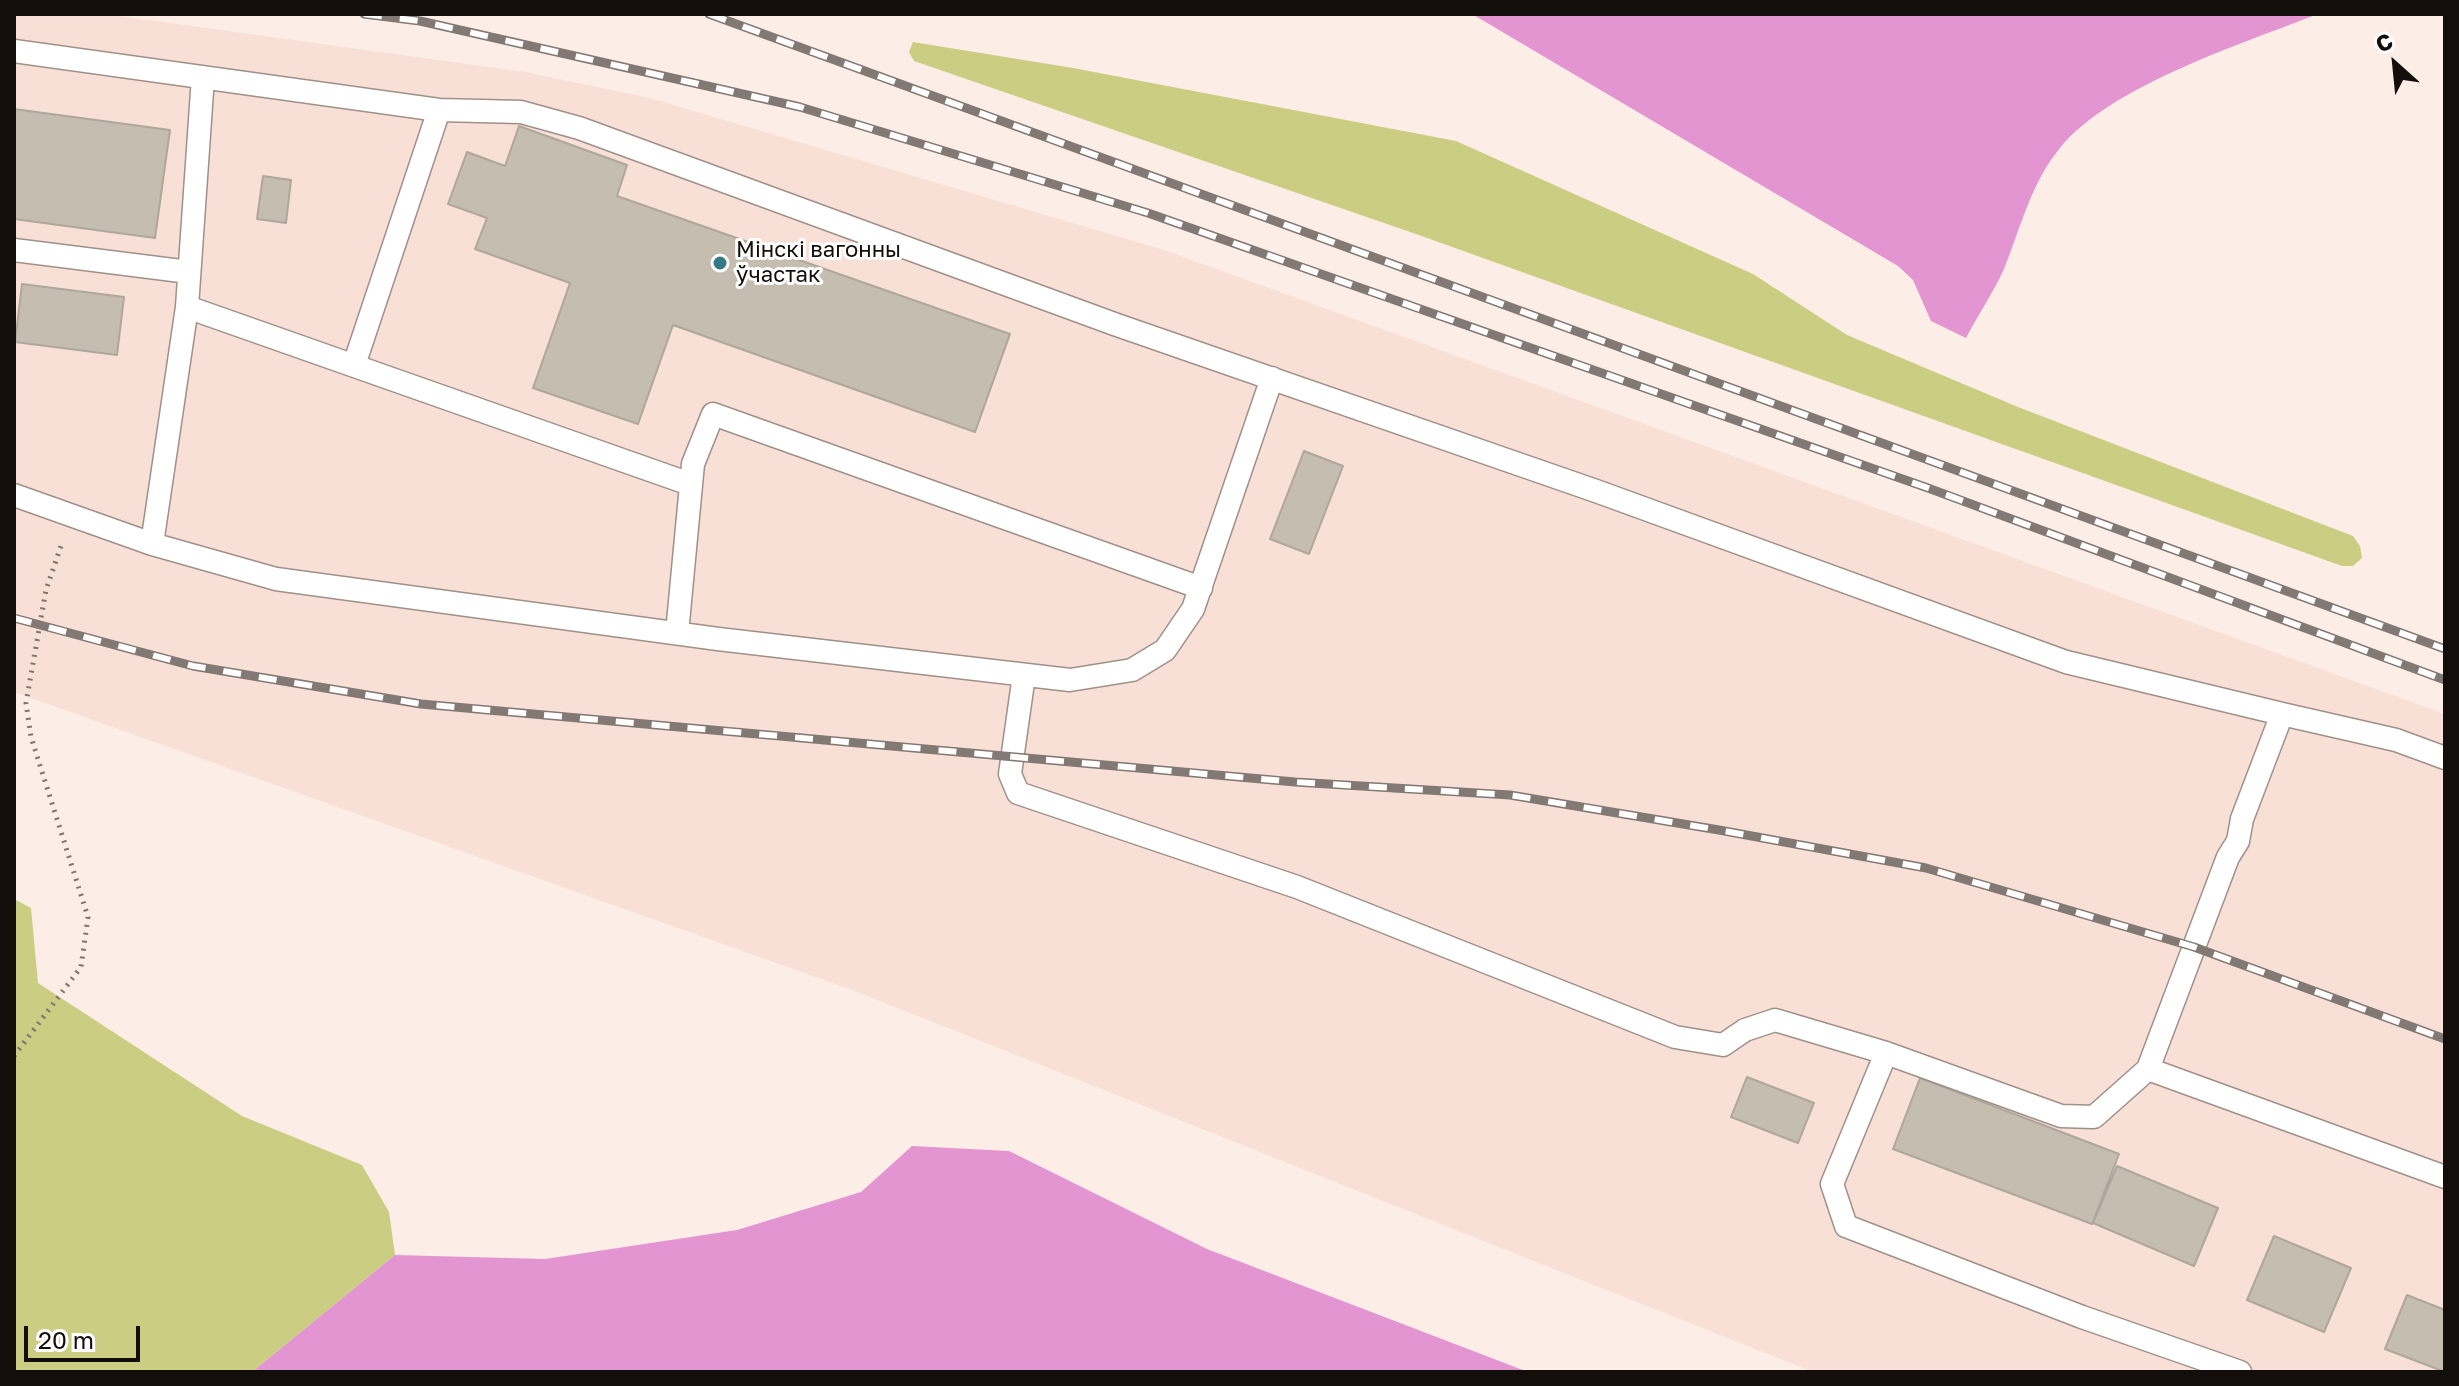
<!DOCTYPE html>
<html>
<head>
<meta charset="utf-8">
<style>
	body { margin:0 }
	#map { position:relative; width:2459px; height:1386px; overflow:hidden; background:#fdede7; font-family:"Golos Text",sans-serif }
	canvas { display:block }
	.frame { position:absolute; inset:0; border:16px solid #130e0c; pointer-events:none }
	.north { position:absolute; left:2355px; top:24px; width:80px; height:80px; -webkit-text-stroke:6px #fefefe; paint-order:stroke; rotate:333deg; font-size:22px; font-weight:700; line-height:32px; text-align:center; color:#130e0c }
	.north::after { content:''; display:block; margin:auto; width:28px; height:36px; background:#130e0c; clip-path:polygon(50% 0,100% 100%,50% 72%,0 100%) }
	.scale { position:absolute; left:24px; top:1326px; width:116px; height:36px; box-sizing:border-box; border:4px solid #130e0c; border-top:0; padding-left:10px; font-size:24px; line-height:28px; white-space:nowrap; color:#130e0c; -webkit-text-stroke:6px #fefefe; paint-order:stroke }
</style>
</head>
<body>
<div id="map">
<canvas width="2459" height="1386"></canvas>
<div class="frame"></div>
<div class="north">С</div>
<div class="scale">20 m</div>
</div>
<script>
const c = document.querySelector('canvas').getContext('2d');
c.lineJoin = 'round';
function fillPath(path, color) {
  c.fillStyle = color;
  c.fill(path, 'evenodd');
}
function trace(path, color, width, dash) {
  c.strokeStyle = color;
  c.lineWidth = width;
  c.lineCap = dash ? 'butt' : 'round';
  c.setLineDash(dash || []);
  c.stroke(path);
}
function drawText(font, color, halo, rows, align = 'center') {
  c.font = font + ' "Golos Text",sans-serif';
  c.lineWidth = 6;
  c.setLineDash([]);
  c.textBaseline = 'middle';
  c.strokeStyle = halo;
  c.fillStyle = color;
  for (const [text, x, y, turn = 0] of rows) {
    c.save();
    c.translate(x, y);
    c.rotate((+turn || 0) * Math.PI / 180);
    c.textAlign = isNaN(turn) ? turn : align;
    if (halo) c.strokeText(text, 0, 0);
    c.fillText(text, 0, 0);
    c.restore();
  }
}
fillPath(new Path2D(`
	M14,14H105L525,72L650,98L1164,250L2445,714V1372H1813L855,991L14,692Z`), '#f8e0d6');
fillPath(new Path2D(`
	M913,42L1073,68L1456,141L1753,274L1847,335L2018,407L2353,536L2360,546L2362,558L2353,566H2342L1416,234L914,61L909,52Z
	M14,899L31,908L38,983L242,1116L362,1165L389,1212L395,1255L252,1372H14Z`), '#cbce82');
fillPath(new Path2D(`
	M1472,14H2318C2244,43 2110,86 2060,148C2031,183 2021,227 2004,269C1993,293 1978,315 1966,338L1931,321L1913,280L1898,266Z
	M912,1146L1009,1151L1207,1249L1528,1372H252L395,1255L545,1259L737,1230L861,1192Z`), '#e295d1');
const building = new Path2D(`
	M14,109L170,130L155,238L14,219Z
	M519,126L627,165L617,196L1010,334L975,432L673,325L638,424L533,388L570,283L475,249L487,218L448,204L467,152L505,166Z
	M263,176L291,180L286,223L257,219Z
	M22,284L124,297L117,355L15,342Z
	M1304,451L1343,466L1309,554L1270,539Z
	M1747,1077L1814,1103L1798,1143L1731,1117Z
	M1920,1078L2119,1154L2092,1224L1893,1149Z
	M2117,1166L2218,1208L2194,1266L2093,1223Z
	M2274,1236L2351,1268L2324,1332L2247,1300Z
	M2407,1295L2445,1310V1372L2385,1349Z`);
fillPath(building, '#c6bdb1');
trace(building, '#afa79b', 2);
const service = new Path2D(`
	M14,51L439,110L521,112L579,128L1117,325L1596,491L2066,662L2282,714
	M14,250L189,272
	M187,307L203,77
	M354,365L439,110
	M14,495L152,544L276,579L718,639L1070,680L1132,670L1165,650L1193,609L1272,378
	M152,544L187,307L690,484
	M677,633L693,464L713,414L1201,588
	M1024,675L1010,774L1018,793L1297,887L1675,1037L1723,1045L1745,1030L1775,1020L1886,1053L2061,1116L2094,1117L2148,1069L2445,1177
	M1886,1053L1832,1184L1846,1226L2082,1317L2240,1372
	M2148,1069L2228,857L2238,841L2242,819L2282,714L2396,740L2445,758`);
trace(service, '#9f908a', 25);
trace(new Path2D(`
	M14,1056L81,967L88,917L31,737L26,703L46,590L62,543`), '#7e7470', 5, [2, 6]);
trace(service, '#fff', 22);
const rail = new Path2D(`
	M364,14L420,21L800,107L1148,213L1928,488L2445,680
	M709,14L2445,649
	M14,618L193,666L421,704L1295,782L1510,795L1719,830L1926,868L2194,947L2445,1039`);
trace(rail, '#827874', 9);
trace(rail, '#fefefe', 6, [18]);
for (const [x, y, r, color] of [
	[720,263,8,"#357a87"]
]) {
  const dot = new Path2D();
  dot.arc(x, y, r, 0, 2 * Math.PI);
  c.fillStyle = color;
  c.fill(dot);
  trace(dot, '#fefefe', 3);
}
drawText('22px', '#130e0c', '#fefefe', [
	["Мінскі вагонны",736,250],
	["ўчастак",736,275]
], 'left');
</script>
</body>
</html>
